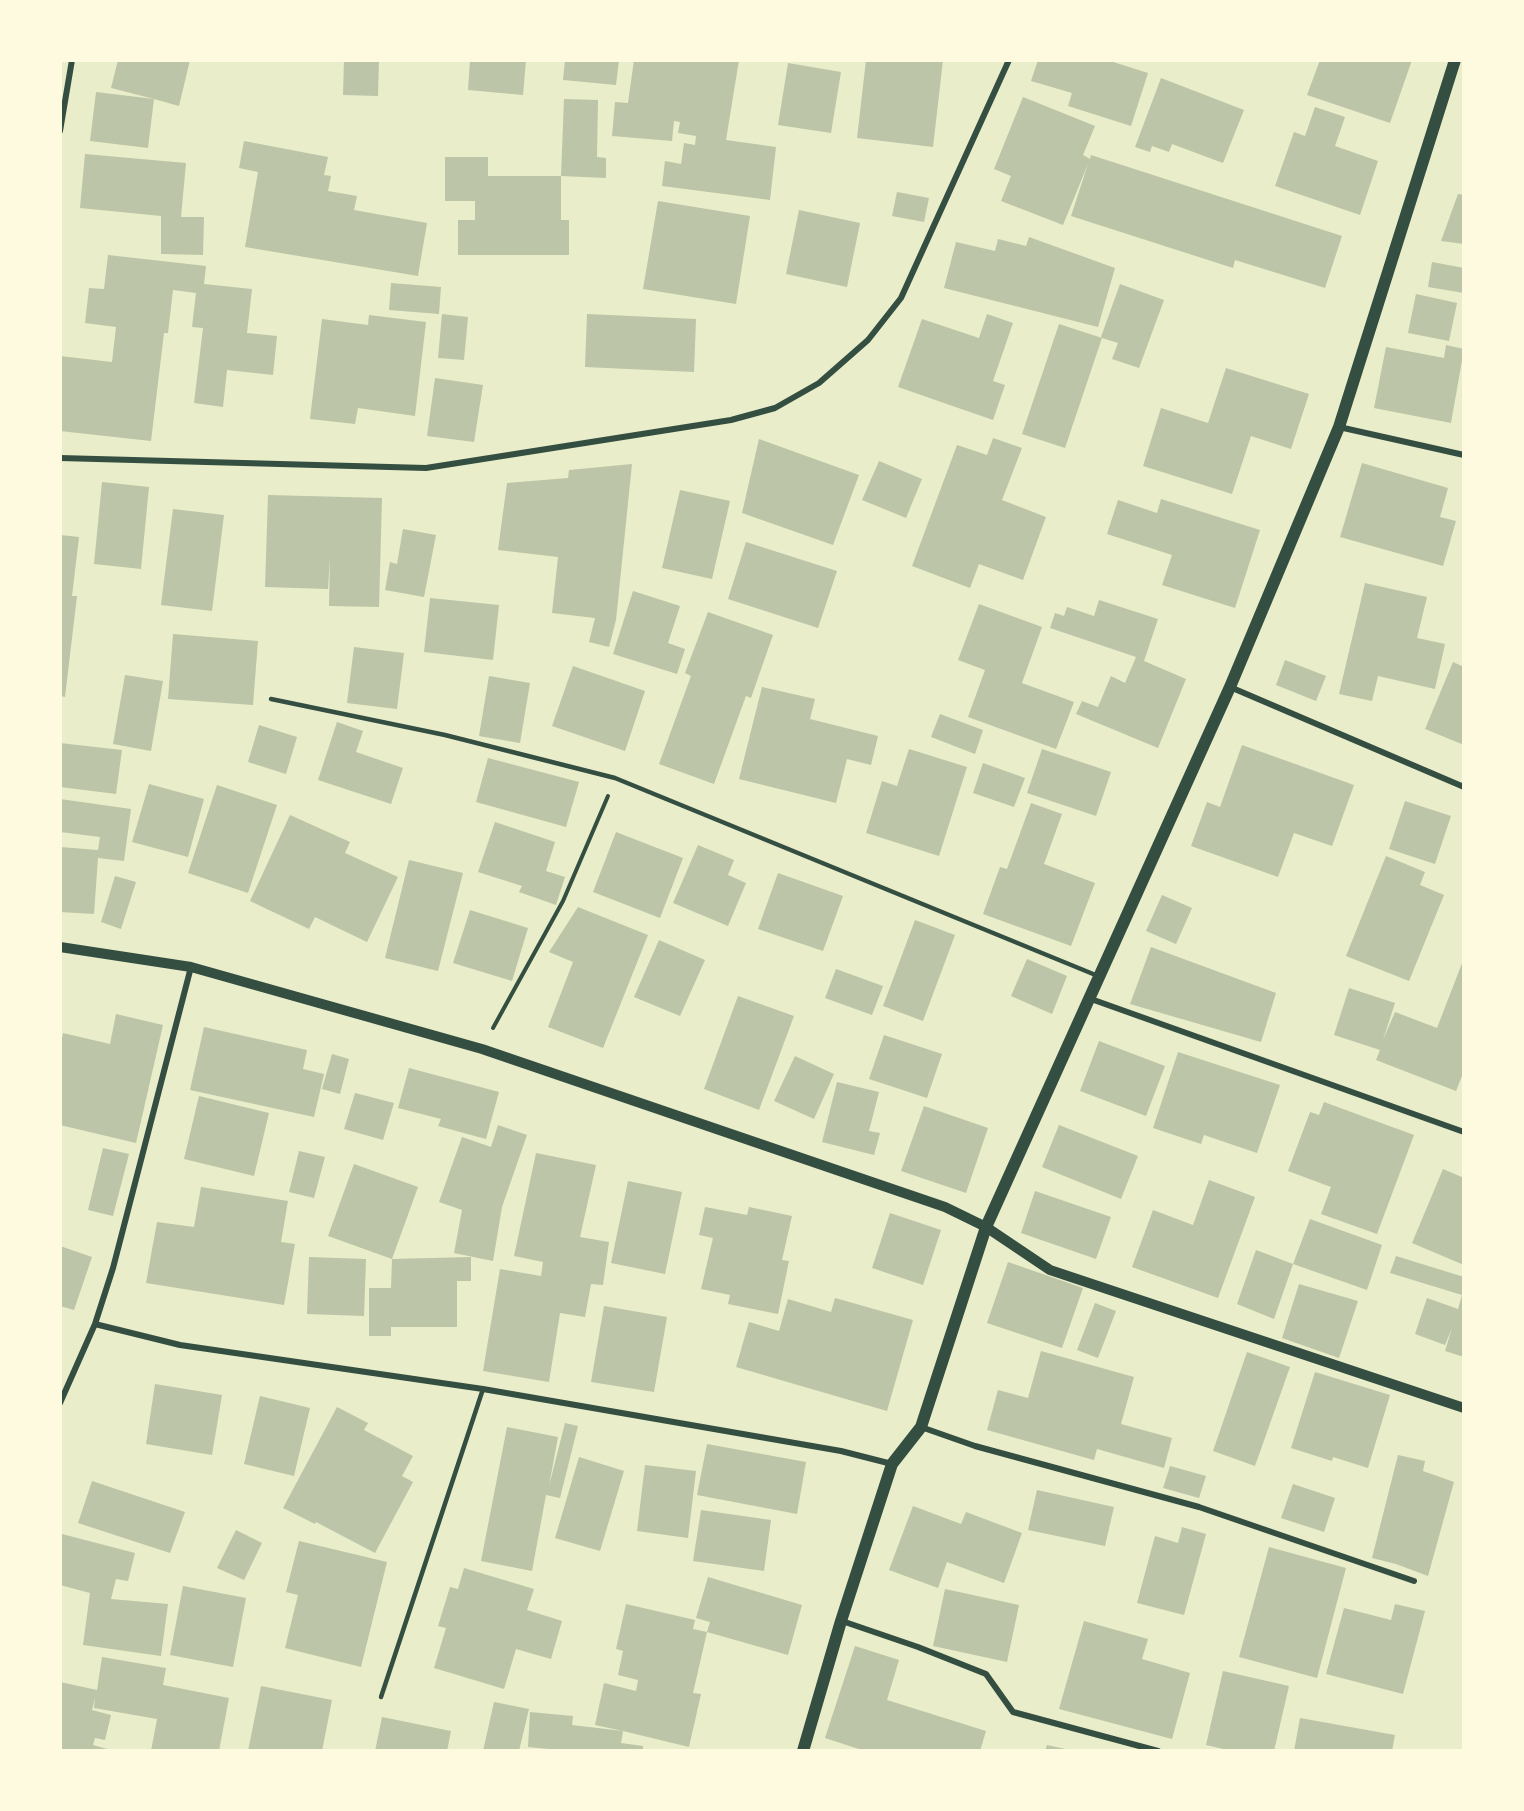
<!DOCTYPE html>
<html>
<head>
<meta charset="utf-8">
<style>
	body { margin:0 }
	#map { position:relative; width:1524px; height:1811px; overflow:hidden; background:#e9edc9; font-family:"Public Sans",sans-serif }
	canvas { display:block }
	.frame { position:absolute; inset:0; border:62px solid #fefae0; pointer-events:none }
</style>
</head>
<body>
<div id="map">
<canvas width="1524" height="1811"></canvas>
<div class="frame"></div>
</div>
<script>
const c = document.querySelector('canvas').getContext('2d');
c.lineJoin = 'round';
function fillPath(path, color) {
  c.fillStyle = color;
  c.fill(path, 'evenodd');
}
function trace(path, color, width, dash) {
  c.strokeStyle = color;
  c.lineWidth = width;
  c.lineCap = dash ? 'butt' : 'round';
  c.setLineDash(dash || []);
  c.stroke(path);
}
fillPath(new Path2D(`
	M118,60H190L179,106L154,99L148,148L90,141L96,92L154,99L111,88Z
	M344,60H379L378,96L343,95Z
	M470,60H526L523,95L468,90Z
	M565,60H619L616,85L563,80Z
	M634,60H739L726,140L776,147L770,200L662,186L665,161L681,164L684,143L695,145L696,136L678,133L680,122L674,121L672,141L612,136L615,102L628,103Z
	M866,60H943L933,147L857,138Z
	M1038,60H1107L1148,73L1131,126L1068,106L1072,93L1031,81Z
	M1320,60H1412L1390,123L1307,95Z
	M788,63L841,72L831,133L778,125Z
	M1161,78L1244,110L1223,163L1172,144L1169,152L1152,146L1150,152L1135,147Z
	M1023,97L1095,126L1083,155L1090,159L1091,155L1342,236L1325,288L1235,260L1233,268L1071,216L1088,164L1063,225L1001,201L1011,176L994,169Z
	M564,99L598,100L597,157L606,158V178L561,176Z
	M1315,107L1345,117L1335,146L1378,161L1360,215L1275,186L1294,132L1305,136Z
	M244,141L328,157L324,175L331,176L328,191L357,196L354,210L427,223L418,276L245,247L258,172L239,168Z
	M85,154L186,163L181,217H204L203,255L161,254V216L80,208Z
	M445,157H488V176H561V220H569V255H458V220H475V201H445Z
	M897,192L929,198L924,222L892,216Z
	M1458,194L1464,195V244L1441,241Z
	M658,201L750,216L736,304L643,289Z
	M799,210L860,223L847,287L786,274Z
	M1029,237L1115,268L1098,327L944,288L956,242L995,251L998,239L1026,246Z
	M108,255L206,266L204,284L252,289L247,333L277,336L273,375L227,370L223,407L194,403L203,328L192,327L196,293L173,290L168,333H164L151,441L60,431V356L112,362L116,327L85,323L89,288L104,289Z
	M1432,262L1464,268V293L1428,287Z
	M391,283L441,287L439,314L389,310Z
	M1120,284L1164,300L1139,368L1112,359L1118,343L1102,338L1065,448L1022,434L1059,324L1102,338L1101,337Z
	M1416,294L1457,303L1449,341L1408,333Z
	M442,314L468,317L464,360L438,358Z
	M587,314L696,319L694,372L585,367Z
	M987,314L1013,323L993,381L1005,385L993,420L898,387L922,319L979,338Z
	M369,315L426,322L415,416L358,408L355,424L310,419L322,319L368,325Z
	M1446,345L1464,349L1451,423L1374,408L1386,347L1444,358Z
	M1226,368L1309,394L1291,449L1251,436L1232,494L1143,466L1161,408L1208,423Z
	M435,378L483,385L474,442L427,436Z
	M993,438L1022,448L1002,500L1046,517L1023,580L979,564L970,588L912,566L957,445L987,455Z
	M759,439L859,475L833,545L742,513Z
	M879,461L922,479L906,518L862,500Z
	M1362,463L1448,488L1440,517L1456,521L1443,566L1340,537Z
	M632,464L616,620L609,647L589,642L595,618L552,613L558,557L498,550L507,483L568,478L569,470Z
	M102,482L149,487L141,569L94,564Z
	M680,490L730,501L712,579L662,568Z
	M268,495L382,498L379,607L329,606L330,557L328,589L265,587Z
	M1161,499L1260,530L1235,608L1162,585L1172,555L1107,534L1118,500L1157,513Z
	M173,509L224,515L212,611L161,605Z
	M403,529L436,535L424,597L385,590L390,562L397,564Z
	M60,535L79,537L72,596H77L65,697L60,696Z
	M746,542L837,571L818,628L728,599Z
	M1365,583L1427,597L1417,638L1445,644L1435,689L1378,676L1372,701L1339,694Z
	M633,591L680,606L668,643L685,649L677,674L613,654Z
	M430,598L499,605L493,660L424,652Z
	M1099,600L1158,619L1144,661L1186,679L1158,748L1076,714L1082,701L1098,707L1111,676L1125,683L1136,657L1050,628L1055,613L1064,616L1067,607L1094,616Z
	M979,604L1042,627L1022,683L1074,702L1056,749L968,717L985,670L958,660Z
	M708,612L773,635L751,698L746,696L714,784L659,764L691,676L685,673Z
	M173,634L258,641L253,705L168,699Z
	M354,647L404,653L397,709L347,703Z
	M1285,660L1326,676L1316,701L1276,685Z
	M1453,662L1464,667V745L1425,729Z
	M573,666L645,691L625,751L552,726Z
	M125,675L163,681L151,751L113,744Z
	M489,676L530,683L520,743L479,736Z
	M762,687L815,699L810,719L878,736L871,765L847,759L836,803L739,779Z
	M940,714L983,730L975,754L931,737Z
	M337,722L363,731L356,752L403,768L391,804L318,780Z
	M259,725L297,737L286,774L248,762Z
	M60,743L122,750L116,794L60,787Z
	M1242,745L1354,785L1332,846L1294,833L1278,877L1191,846L1207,802L1220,807Z
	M909,749L967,767L939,856L866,833L882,781L897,786Z
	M1042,749L1111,772L1096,816L1027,793Z
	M488,758L579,782L566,827L476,802Z
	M983,763L1025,778L1014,807L973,793Z
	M149,784L204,799L188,857L132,842Z
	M217,785L277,805L248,893L188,873Z
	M60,799L131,809L124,861L98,858L94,914L60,912V847L98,850L100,837L60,832Z
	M1405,801L1451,816L1435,864L1389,849Z
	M1031,803L1062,814L1044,864L1095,883L1071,946L983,914L1000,867L1007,869Z
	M290,815L350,842L345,853L398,877L367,942L315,917L309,929L250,901Z
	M495,822L555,842L546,871L565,877L556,905L519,892L522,886L478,872Z
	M616,832L683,858L660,918L593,892Z
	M698,845L734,860L728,875L746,883L728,926L673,903Z
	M1386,856L1425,872L1420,885L1444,895L1409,981L1346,956Z
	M409,860L463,873L438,971L385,958Z
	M778,873L843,896L823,951L758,929Z
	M115,876L136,882L121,929L101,922Z
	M1162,895L1192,908L1176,944L1146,931Z
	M578,907L648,935L603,1048L548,1027L573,962L549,952Z
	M470,910L528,928L512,981L453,963Z
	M915,920L955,935L923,1021L883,1006Z
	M659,940L705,960L680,1016L634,997Z
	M1151,947L1276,993L1261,1042L1130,1004Z
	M1464,958V1071L1456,1091L1376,1060L1380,1050L1334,1035L1349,988L1395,1003L1383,1040L1395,1012L1437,1028Z
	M1027,959L1067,976L1052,1014L1011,996Z
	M836,969L883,986L872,1015L825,998Z
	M738,996L794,1016L759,1110L704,1089Z
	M116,1014L163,1025L136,1143L60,1125V1048L63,1033L110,1044Z
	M204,1027L307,1050L303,1069L324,1074L314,1117L190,1090Z
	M884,1035L942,1054L927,1098L869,1079Z
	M1099,1041L1165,1066L1146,1116L1080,1091Z
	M1178,1052L1280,1085L1257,1153L1204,1135L1201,1144L1153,1128Z
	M332,1054L349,1059L340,1094L322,1089Z
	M795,1056L834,1074L814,1119L774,1101Z
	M409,1068L499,1092L486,1139L438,1126L441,1119L398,1108Z
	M837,1082L879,1092L869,1131L880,1133L874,1155L822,1142Z
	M355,1093L394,1103L383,1140L344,1129Z
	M199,1096L269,1113L254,1176L184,1159Z
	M1324,1102L1414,1135L1377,1234L1321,1214L1331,1187L1288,1171L1310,1112L1319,1115Z
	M924,1106L988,1128L966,1193L901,1171Z
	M498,1125L527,1135L502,1207L493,1261L454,1253L462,1210L439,1202L462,1137L491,1147Z
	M1059,1125L1138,1156L1121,1199L1042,1167Z
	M103,1148L129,1154L113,1216L88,1210Z
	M299,1151L325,1157L314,1198L289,1192Z
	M536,1153L596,1165L580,1237L609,1242L603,1285L591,1284L585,1317L560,1313L549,1382L483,1371L500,1269L541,1276L543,1262L514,1256Z
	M354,1164L418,1187L392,1259L328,1236Z
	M1443,1169L1464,1178V1265L1412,1243Z
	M1209,1180L1255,1197L1218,1298L1132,1267L1153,1210L1193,1225Z
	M628,1181L682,1192L665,1274L611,1263Z
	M201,1187L288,1201L281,1242L295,1244L284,1305L146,1283L157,1222L194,1227Z
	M1035,1191L1111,1217L1096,1259L1021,1233Z
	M705,1207L747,1215L749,1207L792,1216L782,1260L789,1261L778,1314L728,1304L730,1295L701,1289L713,1238L699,1235Z
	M890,1213L941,1230L923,1285L872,1268Z
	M1310,1219L1382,1245L1367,1290L1293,1264Z
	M60,1246L92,1257L74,1310L60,1306Z
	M1256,1250L1293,1264L1274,1319L1237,1304Z
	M1396,1256L1464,1277V1357L1445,1351L1452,1328L1445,1345L1415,1334L1427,1298L1458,1309L1462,1295L1390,1273Z
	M309,1257L366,1259L364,1316L307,1314Z
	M471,1257V1281H457V1327H391V1336H369V1288H391L392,1259Z
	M1008,1262L1083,1288L1062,1348L987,1323Z
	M1299,1284L1358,1301L1339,1358L1282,1338Z
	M835,1298L913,1320L887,1411L736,1367L749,1322L779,1331L788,1299L831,1312Z
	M1095,1303L1116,1311L1098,1358L1077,1350Z
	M604,1306L667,1317L654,1392L591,1382Z
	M1041,1351L1134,1377L1121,1424L1172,1438L1164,1468L1097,1449L1094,1460L987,1430L998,1390L1028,1398Z
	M1247,1352L1290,1367L1255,1466L1213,1451Z
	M1315,1372L1390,1395L1368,1468L1333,1457L1332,1461L1291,1448Z
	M155,1384L222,1395L212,1455L146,1444Z
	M260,1396L310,1408L294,1476L244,1464Z
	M337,1407L368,1423L364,1430L413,1456L402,1476L413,1482L375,1553L316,1522L315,1524L283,1508Z
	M565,1423L578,1426L560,1498L546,1495L532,1571L481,1561L507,1427L558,1437L549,1486Z
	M707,1444L806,1462L797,1514L697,1495Z
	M1398,1455L1425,1461L1423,1471L1454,1482L1428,1576L1396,1564L1372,1558Z
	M579,1457L624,1471L600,1551L555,1538Z
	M645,1465L696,1471L688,1538L637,1531Z
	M1170,1466L1206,1476L1199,1498L1163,1488Z
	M92,1481L185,1512L170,1553L78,1523Z
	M1293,1484L1335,1498L1324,1532L1281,1518Z
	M1037,1490L1114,1507L1105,1546L1028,1530Z
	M913,1506L961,1524L966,1512L1022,1533L1004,1583L947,1562L938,1588L889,1570Z
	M701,1510L771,1520L764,1571L693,1561Z
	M1182,1527L1206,1534L1184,1615L1137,1603L1155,1536L1178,1543Z
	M236,1530L262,1543L244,1580L217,1568Z
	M62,1534L135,1553L128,1581L116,1579L111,1599L168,1604L161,1656L83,1645L90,1593L60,1585V1544Z
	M299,1541L387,1562L361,1667L285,1648L298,1595L286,1592Z
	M1269,1547L1346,1568L1317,1678L1239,1657Z
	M464,1568L534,1589L527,1610L562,1621L551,1659L516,1649L504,1689L434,1668L446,1628L438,1626L450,1587L458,1589Z
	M708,1577L802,1605L788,1655L707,1632L693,1693L701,1694L689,1747L623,1731L621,1743L643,1746V1751H570L528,1747L530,1712L573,1716L572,1725L623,1731L595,1725L604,1683L636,1691L638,1680L618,1675L623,1651L616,1649L626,1604L695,1620L693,1629L707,1632L710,1622L696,1618Z
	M183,1586L246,1598L233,1667L170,1655Z
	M945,1589L1019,1605L1007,1662L933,1646Z
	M1395,1604L1425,1611L1403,1694L1326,1674L1344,1608L1391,1620Z
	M1084,1621L1148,1639L1142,1659L1190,1673L1172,1739L1059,1709Z
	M855,1646L899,1660L887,1700L986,1731L980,1751H865L825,1738Z
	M102,1657L166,1668L163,1685L229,1698L219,1751H151L157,1719L94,1708L95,1698L92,1710L111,1715L105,1740L95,1738L93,1745L114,1751H60V1682L97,1690Z
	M1223,1671L1289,1686L1274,1751H1232L1206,1745Z
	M261,1686L332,1700L322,1751H248Z
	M494,1702L529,1709L519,1751H483Z
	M382,1717L451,1731L447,1751H375Z
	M1300,1718L1395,1735L1392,1751H1294Z
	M1047,1745L1070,1750V1751H1045Z`), '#bcc5a7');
trace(new Path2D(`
	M493,1028L563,901L608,796`), '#344e41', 4);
trace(new Path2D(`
	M271,699L445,735L615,778L1098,976
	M381,1697L483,1389`), '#344e41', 4.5);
trace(new Path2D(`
	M60,131L72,60
	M1339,427L1464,455
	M60,458L426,468L731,420L775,408L819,383L868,340L901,298L1009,60
	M1230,687L1464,787
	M1091,999L1464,1132
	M95,1324L180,1345L483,1389L841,1451L892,1464
	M60,1403L95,1324L113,1268L191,967
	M921,1427L975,1446L1199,1507L1414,1581
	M842,1621L918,1647L986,1674L1013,1712L1158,1751`), '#344e41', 6);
trace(new Path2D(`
	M60,947L191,967L482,1049L945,1207L986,1227L1050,1270L1464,1408`), '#344e41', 10);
trace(new Path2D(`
	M803,1751L841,1621L892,1464L921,1427L986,1227L1230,687L1339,427L1455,60`), '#344e41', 12);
</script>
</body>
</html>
